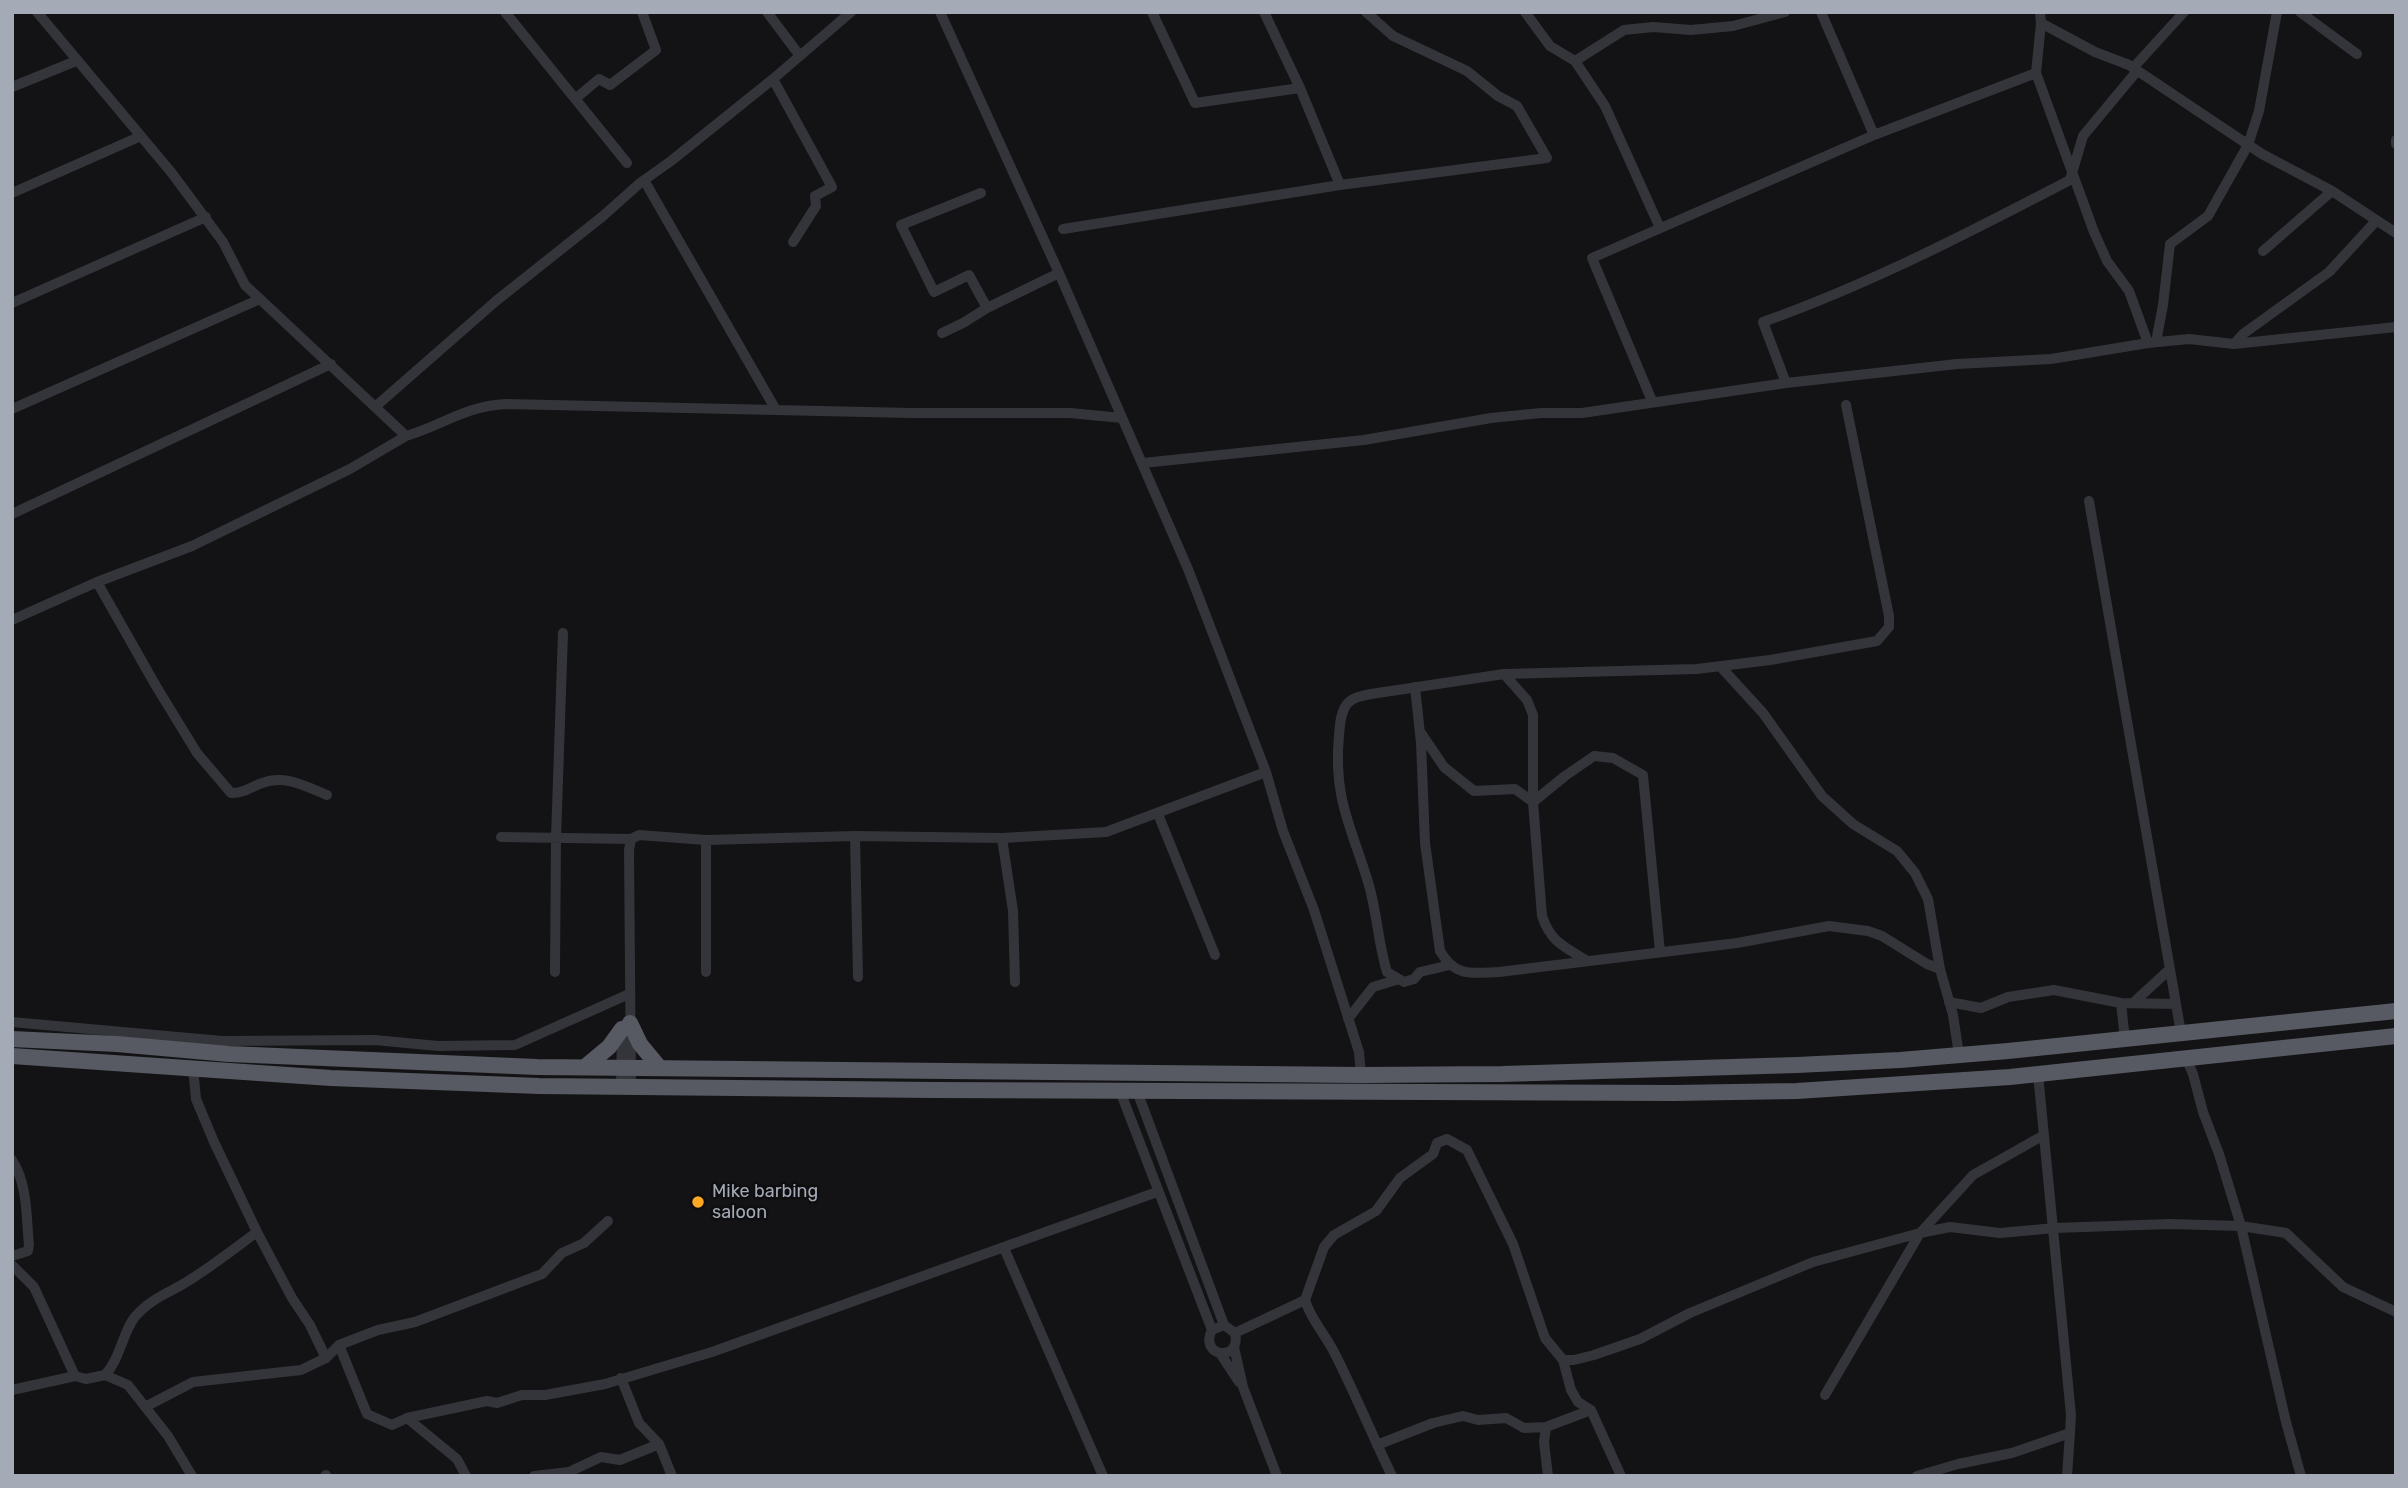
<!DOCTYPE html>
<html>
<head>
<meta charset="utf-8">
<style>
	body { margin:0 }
	#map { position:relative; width:2408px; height:1488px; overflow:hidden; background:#131315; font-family:Rubik,sans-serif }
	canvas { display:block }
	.frame { position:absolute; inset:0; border:14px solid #a4aab6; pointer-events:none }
</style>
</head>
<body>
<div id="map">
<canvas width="2408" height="1488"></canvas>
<div class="frame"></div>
</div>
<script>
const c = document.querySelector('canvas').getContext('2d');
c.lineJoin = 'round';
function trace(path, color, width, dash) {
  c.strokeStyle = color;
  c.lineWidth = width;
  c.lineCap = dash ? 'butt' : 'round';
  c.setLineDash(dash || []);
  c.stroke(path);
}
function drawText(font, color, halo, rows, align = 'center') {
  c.font = font + ' Rubik,sans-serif';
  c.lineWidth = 5;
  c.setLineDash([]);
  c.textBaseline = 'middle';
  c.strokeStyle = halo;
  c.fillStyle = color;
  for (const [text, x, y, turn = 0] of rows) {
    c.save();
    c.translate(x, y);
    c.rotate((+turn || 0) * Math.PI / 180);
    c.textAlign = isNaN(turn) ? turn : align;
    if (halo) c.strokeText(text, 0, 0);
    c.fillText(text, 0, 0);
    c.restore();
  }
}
trace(new Path2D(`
	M37,12L171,172L223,242L245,285L406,436C443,425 465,406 506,404L911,413H1070L1122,418
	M505,12L627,163
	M767,12L800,56
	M940,12L1059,273L1188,569L1266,772L1283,831L1314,910L1359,1052L1361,1075
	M1152,12L1195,103L1300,88L1340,185L1547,158L1517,106L1498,96L1467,71L1393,36L1366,12
	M1264,12L1300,88
	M1525,12L1550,46L1575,61L1605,106L1660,228
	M1821,12L1874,135
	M2040,12L2041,23L2036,73L2094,232L2107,261L2129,291L2148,343L2189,339L2234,344L2396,327
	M2300,12L2357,54
	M2041,23L2095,52L2129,65L2262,154L2332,191L2396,233
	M1575,61L1624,30L1653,27L1691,30L1733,26L1785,12
	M2133,68L2184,12
	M773,79L832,187L815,196L816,206L793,242
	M12,87L76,61
	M575,99L599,79L610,85L656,50L642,12
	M2396,140V144
	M644,180L776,410
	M12,193L141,136
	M981,193L901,225L934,292L969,275L987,308
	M1063,229L1340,185
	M2263,251L2332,191
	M12,303L206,217
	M942,333L963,323L987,308L1059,273
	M2156,342L2163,305L2170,244L2208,216L2248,145L2259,111L2277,12
	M2234,344L2243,334L2329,272L2376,221
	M1786,383L1957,364L2051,359L2148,343
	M1652,401L1592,258L1874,135L2036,73
	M375,407L496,301L603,216L640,183L671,161L773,79L851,12
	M12,409L260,299
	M1143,463L1364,440L1491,418L1541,413H1582L1786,383L1763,322C1870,284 1970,232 2070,180L2083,136L2137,71
	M2089,501L2181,1033
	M12,514L331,364
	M97,582L156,686L197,753L231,793C242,794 251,787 262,783C285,774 307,787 327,795
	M12,620L97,582L192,546L350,469L406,436
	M1720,666L1763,713L1822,796L1853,824L1897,851L1915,873L1928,899L1940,969L1953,1015L1959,1055
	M1504,674L1527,700L1533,715V802L1542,916C1550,941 1564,947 1586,960
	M1415,687L1421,743L1425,843L1440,951C1456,978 1472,973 1499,972L1737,943L1829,926L1868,931L1882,936L1927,964L1940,969
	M1421,733L1444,767L1474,791L1515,789L1533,802
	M1533,802L1565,776L1594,756L1613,758L1643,775L1660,952
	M1158,814L1215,955
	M855,836L858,977
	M501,837L631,839L639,835L706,840L855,836L1002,838L1106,832L1266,772
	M1002,838L1013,911L1015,982
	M1450,965L1420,972L1414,979L1404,982L1387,972C1378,943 1377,911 1368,882C1351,826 1333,798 1339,735C1340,726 1340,713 1347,704C1353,697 1362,696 1371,694L1504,674L1697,669L1770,660L1877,641L1889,627V616L1846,405
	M555,972L556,838L563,633
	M706,972V840
	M1949,1002L1981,1008L2008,997L2054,990L2121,1003L2125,1040
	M2121,1003L2176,1004
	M2133,1003L2170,969
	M1348,1019L1373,987L1396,980
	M12,1022L222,1041L375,1040L438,1046L515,1045L629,994
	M2186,1058L2193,1074L2203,1112L2219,1154L2241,1226L2286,1422L2301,1476
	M193,1068L196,1099L214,1142L257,1232L292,1298L310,1325L326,1358
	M621,1085L622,1030
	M631,1086L629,850L631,839
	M1120,1091L1212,1330
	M1137,1091L1224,1325L1235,1333C1242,1363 1198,1357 1212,1330L1224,1325
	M12,1160C28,1185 26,1216 29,1245L28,1251L12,1256
	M1004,1248L1103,1476
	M12,1265L34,1287L75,1376
	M1305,1300L1324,1247L1334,1235L1376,1211L1400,1178L1433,1154L1437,1143L1447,1139L1467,1150L1513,1244L1545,1338L1563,1360L1571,1390L1578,1402L1591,1410L1621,1476
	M1235,1333L1305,1300C1311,1320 1325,1334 1334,1352C1355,1393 1372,1435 1392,1476
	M339,1345L378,1330L415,1322L542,1274L562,1253L584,1243L608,1221
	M1234,1347L1243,1387L1277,1476
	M1220,1353L1239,1382
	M1563,1360H1574L1594,1355L1640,1339L1690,1313L1813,1262L1920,1233L1973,1175L2044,1135
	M105,1375C120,1359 122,1335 134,1318C146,1303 161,1296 178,1287C205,1272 231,1251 257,1232
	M621,1378L639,1423L659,1444L672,1476
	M12,1390L75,1376L86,1379L105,1375L128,1385L168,1436L192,1476
	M1825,1395L1920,1233L1950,1227L2000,1233L2055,1228L2169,1224L2241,1226L2286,1233L2343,1287L2396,1312
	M145,1407L193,1382L301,1370L326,1358L339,1345L367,1414L392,1425L407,1418L457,1459L466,1476
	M407,1418L487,1401L497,1403L522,1395H545L605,1384L712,1352L1157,1192
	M1546,1427L1544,1442L1548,1476
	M1377,1445L1433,1423L1463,1416L1478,1420L1506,1418L1524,1428L1546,1427L1591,1410
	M325,1476L326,1475
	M534,1476L569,1472L601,1457L620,1460L659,1444
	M1917,1476L1958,1464L2012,1453L2070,1433L2071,1415L2038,1074
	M2067,1476L2070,1433`), '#34353a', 10);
trace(new Path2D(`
	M630,1023L640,1044L659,1067
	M12,1039L117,1044L229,1054L537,1067L1361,1075L1503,1074L1797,1065L1900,1060L2008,1051L2396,1011
	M12,1056L331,1078L539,1086L934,1090L1673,1093L1797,1091L2010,1077L2396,1036
	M585,1067L609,1047L622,1029`), '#575a62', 16);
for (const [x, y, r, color] of [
	[698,1202,7,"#fda723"]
]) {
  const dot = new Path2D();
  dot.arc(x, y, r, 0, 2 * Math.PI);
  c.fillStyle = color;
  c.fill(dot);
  trace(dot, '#0e0e10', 2.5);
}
drawText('18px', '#a4aab6', '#0e0e10', [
	["Mike barbing",712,1192],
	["saloon",712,1213]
], 'left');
</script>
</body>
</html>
